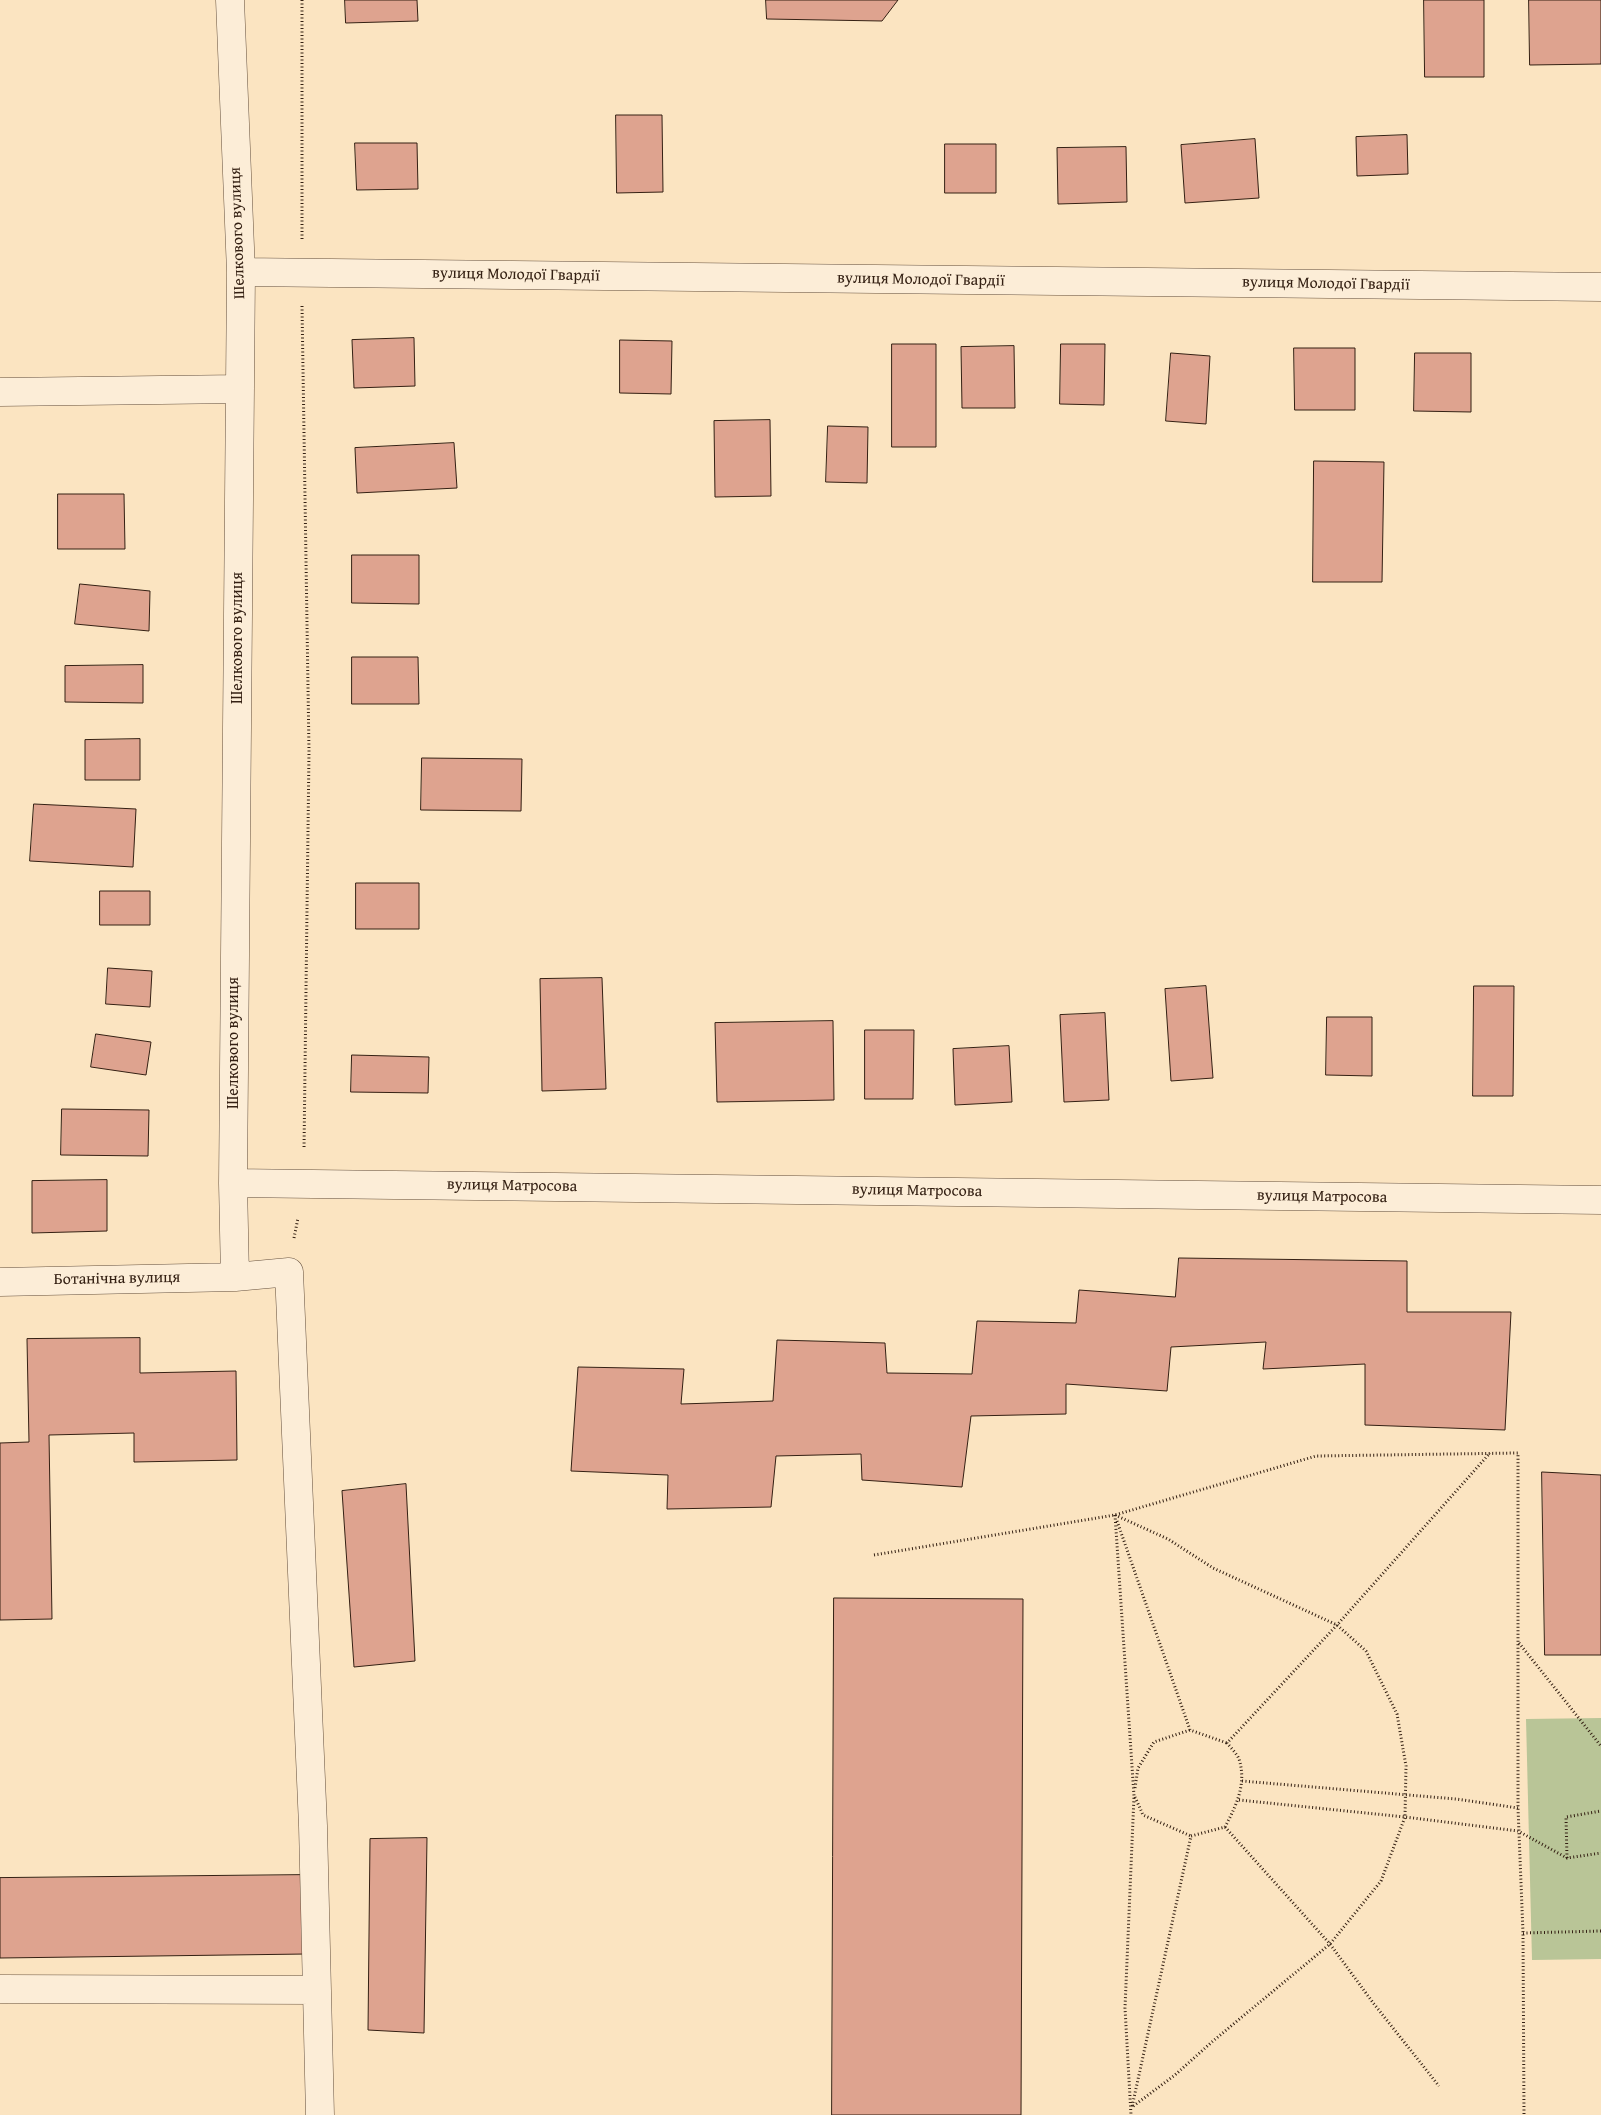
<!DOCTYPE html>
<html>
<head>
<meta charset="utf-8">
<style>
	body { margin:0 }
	canvas { display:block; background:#fbe4c1 }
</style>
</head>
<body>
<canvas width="1601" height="2115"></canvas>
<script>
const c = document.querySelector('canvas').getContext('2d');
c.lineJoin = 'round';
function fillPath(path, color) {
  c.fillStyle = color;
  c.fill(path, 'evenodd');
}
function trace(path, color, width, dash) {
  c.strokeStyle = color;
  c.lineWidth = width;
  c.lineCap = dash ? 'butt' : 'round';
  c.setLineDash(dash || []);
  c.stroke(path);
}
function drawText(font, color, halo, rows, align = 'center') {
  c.font = font + ' "Gentium Book Plus",serif';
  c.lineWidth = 5;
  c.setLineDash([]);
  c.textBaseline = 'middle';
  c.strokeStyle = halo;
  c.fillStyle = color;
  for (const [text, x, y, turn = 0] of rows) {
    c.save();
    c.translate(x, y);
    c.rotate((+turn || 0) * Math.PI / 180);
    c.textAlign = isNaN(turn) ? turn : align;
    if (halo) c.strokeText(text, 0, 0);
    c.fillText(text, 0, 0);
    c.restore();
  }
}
fillPath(new Path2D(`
	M1601,1718V1959L1532,1960L1526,1719Z`), '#b9c597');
const building = new Path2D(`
	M345,0H417L418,21L346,23Z
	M766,0H898L882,21L767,19Z
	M1424,0H1484V77H1425Z
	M1529,0H1601V64L1530,65Z
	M616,115H662L663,192L617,193Z
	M1407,135L1408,174L1357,176L1356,137Z
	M1255,139L1259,198L1185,203L1181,145Z
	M355,143H417L418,189L357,190Z
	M945,144H996V193H945Z
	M1126,147L1127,202L1058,204L1057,148Z
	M414,338L415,386L354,388L352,340Z
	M620,340L672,341L671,394L620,393Z
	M892,344H936V447H892Z
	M1061,344H1105L1104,405L1060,404Z
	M1014,346L1015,408H962L961,347Z
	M1294,348H1355V410H1295Z
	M1171,353L1210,356L1206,424L1166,421Z
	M1415,353H1471V412L1414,411Z
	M770,420L771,496L715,497L714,421Z
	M828,426L868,427L867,483L826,482Z
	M454,443L457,488L357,493L355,448Z
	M1314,461L1384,462L1382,582H1313Z
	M58,494H124L125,549H58Z
	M352,555H419V604L352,603Z
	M80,584L150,591L149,631L75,624Z
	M352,657H418L419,704H352Z
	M143,665V703L65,702V666Z
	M140,739V780H85V740Z
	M422,758L522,759L521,811L421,810Z
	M34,804L136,809L133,867L30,861Z
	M356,883H419V929H356Z
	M100,891H150V925H100Z
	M108,968L152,971L150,1007L106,1004Z
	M602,978L606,1089L542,1091L540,979Z
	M1206,986L1213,1078L1171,1081L1165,989Z
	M1474,986H1514L1513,1096H1473Z
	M1105,1013L1109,1100L1064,1102L1060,1015Z
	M1327,1017H1372V1076L1326,1075Z
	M833,1021L834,1100L717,1102L715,1023Z
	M865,1030H914L913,1099H865Z
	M96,1034L151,1042L146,1075L91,1067Z
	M1009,1046L1012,1102L955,1105L953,1049Z
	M352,1055L429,1057L428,1093L351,1092Z
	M62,1109L149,1110L148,1156L61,1155Z
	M107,1180V1231L32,1233V1181Z
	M1179,1258L1407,1261V1312H1511L1505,1430L1365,1425V1364L1263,1369L1266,1342L1171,1347L1167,1391L1066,1384V1414L971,1416L962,1487L862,1480L861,1454L776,1456L771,1507L667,1509L668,1475L571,1471L578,1367L684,1369L681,1404L773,1401L777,1340L885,1343L887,1373L972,1374L977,1321L1076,1323L1079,1290L1175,1297Z
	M140,1338V1373L236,1371L237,1460L134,1462V1433L49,1435L52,1619L0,1620V1443L29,1442L27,1339Z
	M1542,1472L1601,1475V1655H1545Z
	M406,1484L415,1661L354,1667L342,1491Z
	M834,1598L1023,1599L1021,2115H832Z
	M427,1838L424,2033L368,2030L370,1839Z
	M305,1875L306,1954L0,1958V1878Z`);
fillPath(building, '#dea38f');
trace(building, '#342013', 1);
const minor = new Path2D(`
	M230,0L241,272L233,1183L235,1277
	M241,272L1601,287
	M0,392L240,389
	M233,1183L1601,1200
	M0,1282L235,1277L289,1272L313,1826L320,2115
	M0,1989L317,1990`);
trace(minor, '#66513e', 29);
trace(new Path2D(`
	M302,239V0
	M302,306L309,751L304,1149
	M294,1238L298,1218
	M1115,1515L1168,1539L1213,1568L1337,1625L1366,1651L1397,1714L1406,1766L1405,1817L1381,1881L1330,1944L1213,2041L1175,2075L1132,2107L1191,1836L1225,1827C1236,1806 1247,1784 1239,1759C1237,1754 1231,1748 1227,1743L1337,1625L1490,1453
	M1115,1515L1134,1796L1125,2008L1131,2115
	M1117,1521L1190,1730L1227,1743
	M874,1555L1115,1515L1316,1456L1518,1453V1808L1523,1933L1524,2115
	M1519,1643L1601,1746
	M1242,1781L1456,1799L1518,1808
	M1135,1788L1138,1768L1154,1742L1190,1730
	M1135,1797L1143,1815L1191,1836
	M1239,1800L1405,1817L1518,1831L1567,1858L1601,1853
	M1225,1827L1330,1944L1374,2004L1439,2086
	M1567,1858L1566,1817L1601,1811
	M1523,1933L1601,1931`), '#342013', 3, [1, 2.5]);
trace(minor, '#fcedd7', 28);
drawText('16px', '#342013', '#fcedd7', [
	["Шелкового вулиця",238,233,-92],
	["вулиця Молодої Гвардії",516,275,1],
	["вулиця Молодої Гвардії",921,280,1],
	["вулиця Молодої Гвардії",1326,284,1],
	["Шелкового вулиця",238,638,-90],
	["Шелкового вулиця",234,1043,-90],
	["вулиця Матросова",512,1186,1],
	["вулиця Матросова",917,1191,1],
	["вулиця Матросова",1322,1197,1],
	["Ботанічна вулиця",117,1279,-1]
]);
</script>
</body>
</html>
